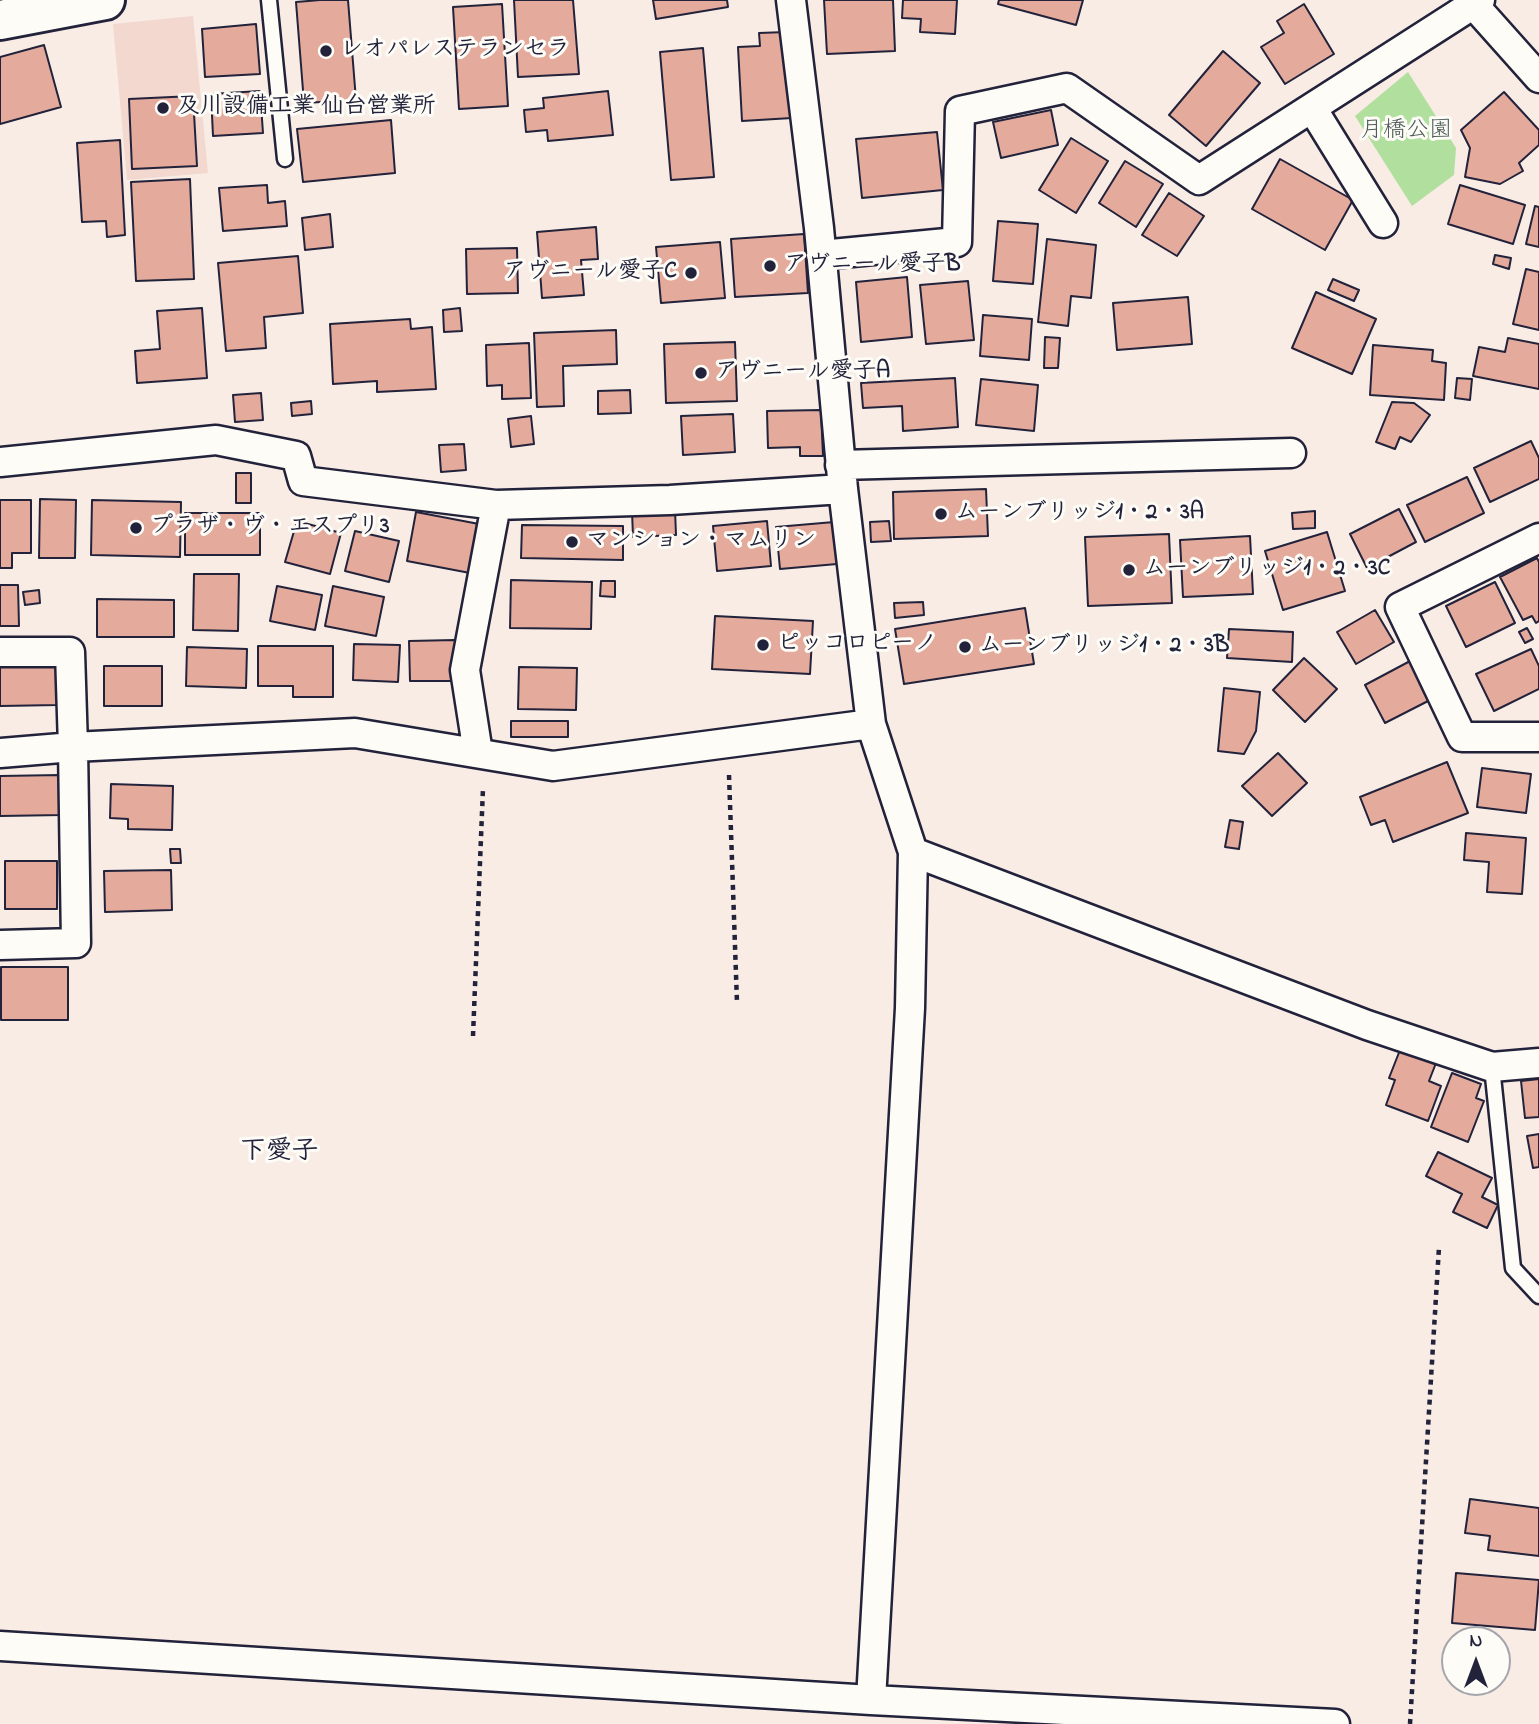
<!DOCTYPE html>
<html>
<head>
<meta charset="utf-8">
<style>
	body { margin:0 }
	#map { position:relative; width:1539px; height:1724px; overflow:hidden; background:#f8ece5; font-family:"Indie Flower",sans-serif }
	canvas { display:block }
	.north { position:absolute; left:1441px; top:1626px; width:70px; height:70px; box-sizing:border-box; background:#fdfcf7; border:2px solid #a5a5ac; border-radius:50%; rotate:0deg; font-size:19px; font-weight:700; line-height:28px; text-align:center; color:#22223b }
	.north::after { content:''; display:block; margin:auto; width:24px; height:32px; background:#22223b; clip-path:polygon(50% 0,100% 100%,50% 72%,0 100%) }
</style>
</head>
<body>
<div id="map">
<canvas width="1539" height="1724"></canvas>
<div class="north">N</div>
</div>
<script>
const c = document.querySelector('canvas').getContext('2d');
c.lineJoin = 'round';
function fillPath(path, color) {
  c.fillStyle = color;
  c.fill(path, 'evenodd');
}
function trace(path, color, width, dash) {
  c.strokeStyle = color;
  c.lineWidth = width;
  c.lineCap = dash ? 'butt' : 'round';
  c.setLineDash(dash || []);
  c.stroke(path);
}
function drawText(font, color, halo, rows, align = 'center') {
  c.font = font + ' "Indie Flower","Klee One",sans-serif';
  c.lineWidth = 6;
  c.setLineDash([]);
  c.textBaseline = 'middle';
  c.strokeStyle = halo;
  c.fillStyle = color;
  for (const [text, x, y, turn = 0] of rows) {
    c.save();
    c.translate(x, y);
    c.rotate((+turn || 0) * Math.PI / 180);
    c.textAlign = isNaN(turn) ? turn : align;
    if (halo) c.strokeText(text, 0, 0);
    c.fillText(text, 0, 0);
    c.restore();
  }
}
fillPath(new Path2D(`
	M193,16L208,173L127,180L113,24Z`), '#f2d8cf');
fillPath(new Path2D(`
	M1408,72L1456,148L1454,175L1412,206L1355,116Z`), '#b1df9d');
const building = new Path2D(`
	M320,0H348L356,100L304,103L296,2Z
	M514,0H573L579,74L518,77Z
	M653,0H727L728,7L656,19Z
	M824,0H893L895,51L827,54Z
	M903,0H957L955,34L920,32L921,19L902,18Z
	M999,0H1083L1076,25L998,4Z
	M502,4L508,106L459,109L453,7Z
	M1304,4L1334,54L1285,84L1261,47L1284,33L1277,21Z
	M256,24L260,74L205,77L202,29Z
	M786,32L792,118L742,121L738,47L760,46L759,33Z
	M44,45L61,107L0,124V57Z
	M703,48L714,177L671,180L660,52Z
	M1223,51L1260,83L1206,146L1169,115Z
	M260,91L263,133L213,136L211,94Z
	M608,91L613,135L548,141L547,130L526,132L524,110L544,108L543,98Z
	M1504,92L1539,130V145L1519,163L1523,171L1500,184L1465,177L1470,148L1461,130Z
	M193,96L197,166L132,169L129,99Z
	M1051,110L1058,145L1001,158L993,122Z
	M391,120L395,173L303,182L297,129Z
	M937,132L943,190L862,198L856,139Z
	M1071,138L1108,161L1076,213L1039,190Z
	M120,140L125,235L107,237L106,221L82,222L77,143Z
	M1280,159L1353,200L1325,250L1252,209Z
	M1125,161L1163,184L1136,227L1099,203Z
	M190,179L194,279L136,281L131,182Z
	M267,185L268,203L285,201L287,226L223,231L219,188Z
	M1460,185L1525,205L1513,244L1448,224Z
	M1169,193L1204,216L1177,256L1142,235Z
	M1535,206L1539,207V247L1526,244Z
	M330,214L333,247L305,250L302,218Z
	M998,221L1038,224L1033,284L993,281Z
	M596,227L598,259L581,260L584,295L542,298L537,232Z
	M804,234L808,293L735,297L731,239Z
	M1047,239L1096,245L1091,298L1071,296L1068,326L1038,322Z
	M720,242L725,298L661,303L656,247Z
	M517,248L518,293L467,294L466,249Z
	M1495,255L1511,258L1509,269L1493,264Z
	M298,256L303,313L264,317L266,348L226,351L218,263Z
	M1526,269L1539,272V330L1513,324Z
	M907,277L912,337L861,342L856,282Z
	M1333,279L1359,290L1354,301L1328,290Z
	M968,281L974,340L926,344L920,285Z
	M1316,292L1376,319L1352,374L1292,348Z
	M1188,297L1192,344L1117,350L1113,303Z
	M202,308L207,378L137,383L135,351L160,349L157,311Z
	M460,308L462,331L444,332L443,310Z
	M983,315L1032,319L1029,360L980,356Z
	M410,319L411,329L432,327L436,389L377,392V381L333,384L330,324Z
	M616,330L617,364L563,366L564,406L537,407L534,333Z
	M1045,337L1060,338L1058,368H1044Z
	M1508,338L1539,344V389L1473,376L1479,347L1505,352Z
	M735,342L737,401L666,403L664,344Z
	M529,343L531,398L502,399V385L487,386L486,345Z
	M1373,345L1433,350L1432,361L1446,363L1444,400L1370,395Z
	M955,378L958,427L903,431L902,406L863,408L861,383Z
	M1457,378L1472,379L1470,400L1455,398Z
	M981,379L1038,385L1034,431L976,425Z
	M630,390L631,413L598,414V391Z
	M261,393L263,420L235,422L233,395Z
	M311,401L312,414L292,416L291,403Z
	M1392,402L1414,403L1430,415L1411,442L1400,437L1395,449L1376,442Z
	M821,410L823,456H800V447L768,448L767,411Z
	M733,414L735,452L683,455L681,416Z
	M531,416L534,444L511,447L508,419Z
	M1531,441L1539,458V479L1490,502L1474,468Z
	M464,444L466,470L441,472L439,445Z
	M236,473H251V503H236Z
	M1467,477L1484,513L1425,542L1407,505Z
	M986,489L988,536L894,539L893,492Z
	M40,499L76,500L75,558H39Z
	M0,500H31V553H12V568H0Z
	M92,500L181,502L180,557L91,555Z
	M1399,509L1416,542L1367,568L1350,534Z
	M675,510L676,535L633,537L632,511Z
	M1315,511V528L1293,529L1292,513Z
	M416,512L479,524L470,573L407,561Z
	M185,513H260V555H185Z
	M297,521L341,533L330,574L285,562Z
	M767,521L771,566L717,571L713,526Z
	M889,521L891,541L871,542L870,522Z
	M834,522L837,564L780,569L776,527Z
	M522,525L623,526V560L521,558Z
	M355,531L399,541L389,582L345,571Z
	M1327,532L1345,591L1283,610L1265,551Z
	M1169,534L1172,603L1088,606L1085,537Z
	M1250,536L1253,594L1183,597L1180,540Z
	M1537,558L1539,562V621L1536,623L1532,616L1523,620L1500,577Z
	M194,574H239L238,631L193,630Z
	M511,580L592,582L591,629L510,628Z
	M601,581H615V597L600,596Z
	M1495,582L1515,623L1466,647L1446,606Z
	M0,585H18L19,626H0Z
	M277,586L322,595L315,630L270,621Z
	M333,586L384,597L376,636L325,626Z
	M39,590L40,603L25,605L23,592Z
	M97,599L174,600V637H97Z
	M923,602L924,615L895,618L894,603Z
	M1025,608L1034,664L904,684L895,629Z
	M1375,610L1394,642L1356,664L1337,632Z
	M715,616L813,621L810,674L712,669Z
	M1527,628L1533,639L1525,643L1519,632Z
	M1229,629L1293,632L1292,662L1227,658Z
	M455,640V681H410L409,641Z
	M354,644L400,645L398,682L353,680Z
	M258,646H333V697H293V686H258Z
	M187,647L247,649L246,688L186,686Z
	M1531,649L1539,666V689L1494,711L1476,674Z
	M1304,658L1337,689L1305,722L1273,690Z
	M57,659L58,705L0,706V661Z
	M1412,660L1432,699L1385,723L1365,685Z
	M104,666H162V706H104Z
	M519,667L577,668L576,710L518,709Z
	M1224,688L1260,692L1256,731L1244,754L1218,751Z
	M511,721H568V737H511Z
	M1278,753L1307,783L1272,816L1242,786Z
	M1447,762L1468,813L1393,842L1385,820L1371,825L1360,797Z
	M1482,768L1531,774L1526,813L1477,807Z
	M61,775L62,815L0,816V776Z
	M111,784L173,786L172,830L128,829V819L110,818Z
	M1230,820L1243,822L1239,849L1225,847Z
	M1466,833L1526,838L1522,894L1487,892L1489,862L1464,860Z
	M170,849H180L181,863H171Z
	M5,861H57V909H5Z
	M171,870L172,910L105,912L104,871Z
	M1,967H68V1020H1Z
	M1400,1050L1436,1063L1429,1081L1441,1086L1428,1121L1386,1105L1395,1080L1389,1078Z
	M1452,1073L1481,1084L1476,1098L1484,1101L1468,1142L1431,1127Z
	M1539,1079V1117L1525,1118L1521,1081Z
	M1539,1134V1167L1533,1168L1527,1136Z
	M1438,1152L1492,1178L1482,1197L1498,1205L1487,1228L1453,1212L1462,1194L1426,1176Z
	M1470,1499L1539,1508V1556L1488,1550L1490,1536L1465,1533Z
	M1456,1573L1539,1580L1535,1630L1452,1623Z`);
fillPath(building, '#e4ab9d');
trace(building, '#22223b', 2);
const lane = new Path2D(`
	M269,0L285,159
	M1492,1067L1513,1268L1539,1296`);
const street = new Path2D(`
	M791,0L819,228L843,489L871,724L913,852L910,1008L871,1700
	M1473,4L1539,78
	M1312,108L1383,223
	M821,255L957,242L960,111L1067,88L1199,180L1480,0
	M0,462L216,440L296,456L303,481L496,505L670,500L843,489
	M840,465L1291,453
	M1539,538L1400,607L1462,737H1539
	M0,652H70L73,747L76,943L0,945
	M0,753L73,747L355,733L553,766L871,724
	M478,753L465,670L496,505
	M913,852L1367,1025L1492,1067L1539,1063
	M0,1646L871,1700L1335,1724`);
const highway = new Path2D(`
	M0,20L105,0`);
trace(lane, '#22223b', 19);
trace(street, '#22223b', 33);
trace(highway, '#22223b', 44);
trace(new Path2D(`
	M729,775L737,1003
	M473,1036L483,788
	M1410,1724L1439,1247`), '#22223b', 4.5, [5, 5]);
trace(lane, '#fdfcf7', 14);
trace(street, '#fdfcf7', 28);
trace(highway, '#fdfcf7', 38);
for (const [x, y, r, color] of [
	[326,51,7,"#22223b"],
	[163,108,7,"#22223b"],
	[770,266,7,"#22223b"],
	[691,273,7,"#22223b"],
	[701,373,7,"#22223b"],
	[941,514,7,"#22223b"],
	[136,528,7,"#22223b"],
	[572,542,7,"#22223b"],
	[1129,570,7,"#22223b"],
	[763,645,7,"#22223b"],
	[965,647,7,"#22223b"]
]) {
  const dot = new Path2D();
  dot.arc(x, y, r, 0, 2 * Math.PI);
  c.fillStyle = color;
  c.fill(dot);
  trace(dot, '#fdfcf7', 2.5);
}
drawText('bold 23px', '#22223b', '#fdfcf7', [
	["レオパレステランセラ",340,51],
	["及川設備工業 仙台営業所",177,108],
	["アヴニール愛子B",784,266],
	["アヴニール愛子C",677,273,"right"],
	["アヴニール愛子A",715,373],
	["ムーンブリッジ1・2・3A",955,514],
	["プラザ・ヴ・エスプリ3",150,528],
	["マンション・マムリン",586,542],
	["ムーンブリッジ1・2・3C",1143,570],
	["ピッコロピーノ",777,645],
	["ムーンブリッジ1・2・3B",979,647]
], 'left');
drawText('23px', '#4d5b58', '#fdfcf7', [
	["月橋公園",1406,132]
]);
drawText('bold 26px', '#22223b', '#fdfcf7', [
	["下愛子",279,1154]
]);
</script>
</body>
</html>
